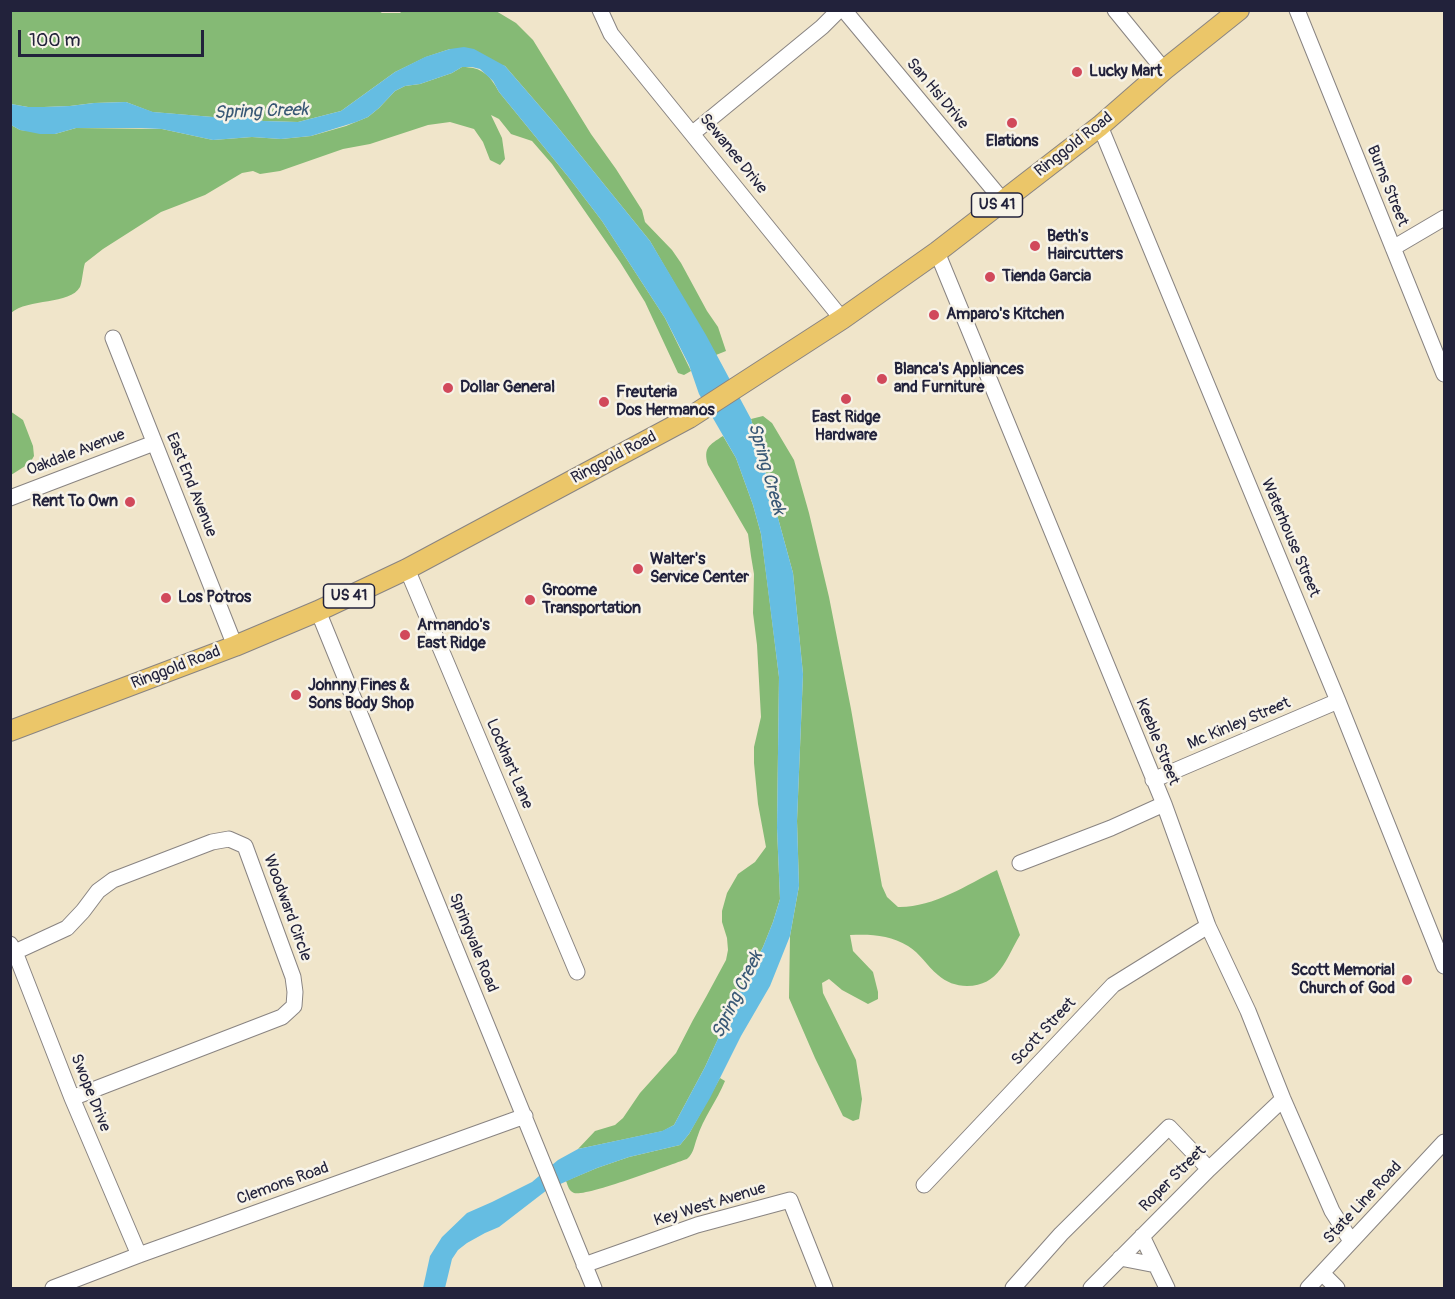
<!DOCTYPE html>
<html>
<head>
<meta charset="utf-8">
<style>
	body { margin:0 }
	#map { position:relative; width:1455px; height:1299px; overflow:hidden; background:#f0e5ca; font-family:Pangolin,sans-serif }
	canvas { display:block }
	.frame { position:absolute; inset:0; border:12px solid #22223b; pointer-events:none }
	.scale { position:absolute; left:18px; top:30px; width:186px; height:27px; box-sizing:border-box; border:3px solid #22223b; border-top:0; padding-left:8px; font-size:18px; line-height:21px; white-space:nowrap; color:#22223b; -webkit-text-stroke:4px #f7f3e8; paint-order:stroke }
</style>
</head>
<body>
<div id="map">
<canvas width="1455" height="1299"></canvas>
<div class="frame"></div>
<div class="scale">100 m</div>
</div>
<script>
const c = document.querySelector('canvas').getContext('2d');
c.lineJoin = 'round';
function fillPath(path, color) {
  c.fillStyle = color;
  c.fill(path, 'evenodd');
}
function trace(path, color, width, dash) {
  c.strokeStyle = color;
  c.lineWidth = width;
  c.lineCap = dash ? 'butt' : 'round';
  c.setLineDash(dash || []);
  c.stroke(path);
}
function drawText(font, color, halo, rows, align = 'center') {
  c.font = font + ' Pangolin,sans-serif';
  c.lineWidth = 5;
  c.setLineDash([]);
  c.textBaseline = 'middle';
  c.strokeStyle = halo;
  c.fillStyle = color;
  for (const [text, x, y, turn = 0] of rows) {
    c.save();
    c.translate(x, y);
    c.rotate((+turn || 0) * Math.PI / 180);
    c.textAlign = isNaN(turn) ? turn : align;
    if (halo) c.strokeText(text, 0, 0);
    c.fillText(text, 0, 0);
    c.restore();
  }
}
fillPath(new Path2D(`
	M377,10L382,13H400L403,10L496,11L516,23L533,40L591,134L616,169L642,210L645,222L672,250L681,263L707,311L718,327L726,351L716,355L650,241L556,125L505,66L450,49L426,57L395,72L341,111L298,122L263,121L256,118L237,119L152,112L126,102L94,103L70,106L44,107H28L11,104L10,11Z
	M462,67C482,67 490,75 499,92L570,179L602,221L665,318L691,371L684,375L678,373L645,302L620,262L575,197L552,164L532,141L511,134L499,119L491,115L502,138L505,159L500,165L490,160L483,142L474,129L450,122L428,125L370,144L343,149L280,171L260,174L253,171L242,173L205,195L161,212L103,249L85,263C83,269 82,283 80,287C70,305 28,298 11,313V125L20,130L55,134L76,128L162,129L213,140L252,137L281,139L311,136L346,126L368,117L379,108L395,91L405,86L420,84L452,73Z
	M10,411L23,420L33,446L34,456L30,463L11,475Z
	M763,416L772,423L794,460L809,513L829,597L851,709L882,886L887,897L898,907C932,908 967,885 997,870L1020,935C1006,959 999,986 967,986C956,986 946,982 938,975C927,966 920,953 908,946C890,935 871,934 850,935L853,951L873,972L878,992V999L868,1004L842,990L829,979L822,983L823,993L856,1060L862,1099L859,1119L853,1121L843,1116L815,1058L789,998L790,936L799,886L797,821L803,674L793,573L751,419Z
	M723,436L736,458L753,505L761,534L770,604L779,677L777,828L780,899L773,922L763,947L741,989L705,1067L674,1125L663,1131L578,1149L595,1131L615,1125L623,1118L640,1093L676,1053L693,1020L706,997L726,960L728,950L727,938L722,922V911L727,893L738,874L755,862L766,847L758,804L754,763V747L761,717L757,645L753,613L754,574L751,556L748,534L708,465C703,448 709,445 723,436Z
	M720,1078L725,1081C717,1101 703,1118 697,1138C694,1146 694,1153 687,1159C669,1165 586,1197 574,1193C569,1191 568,1186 566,1181L597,1168L629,1157L680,1145L689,1134Z`), '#85ba75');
fillPath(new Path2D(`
	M464,47L474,49L505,66L556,125L650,241L706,335L751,419L793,573L803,674L797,821L799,886L790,936L770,986L741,1036L710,1098L689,1134L680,1145L629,1157L597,1168L576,1177L547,1190L499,1227L485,1233L467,1243L458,1250L452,1259L445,1288H423L430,1256L442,1237L467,1213L492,1202L532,1182L558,1160L578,1149L662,1131L674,1125L705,1067L741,989L763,947L773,922L780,899L777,828L779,677L761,534L753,505L736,458L699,394L689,365L665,318L602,221L570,179L499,92L493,81L480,69L472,67H462L452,73L420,84L405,86L395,91L379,108L368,117L356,122L311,136L281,139L252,137L213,140L162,129L141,128H76L55,134H40L20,130L11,125V104L28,107H44L70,106L94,103L126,102L153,112L237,119L249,117L263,121L298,122L341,111L395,72L425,57L450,49Z`), '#65bde2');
const minor = new Path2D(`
	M600,10L611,34L842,319
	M844,10L1003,201
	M1115,10L1164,70
	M1297,10L1444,374
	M1100,126L1338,701L1444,966
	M693,133L822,27L839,10
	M1393,248L1444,218
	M937,252L1164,804L1208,926L1248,1011L1283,1099L1332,1211L1351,1241
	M113,338L235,646
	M10,498L154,443
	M407,569L577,972
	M318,611L594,1288
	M1153,780L1338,701
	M1020,863L1111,828L1164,804
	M10,944L15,952L72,1098L139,1255
	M15,952L67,928L83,911L98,891L113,880L212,842L229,839L245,846L293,977L295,992L294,1006L282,1017L72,1098
	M924,1185L1113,985L1208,926
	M1142,1236L1167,1288
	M1120,1258L1156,1265
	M584,1265L697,1225L790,1200L825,1288
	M1323,1274L1337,1288
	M53,1288L139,1255L525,1116
	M1013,1288L1061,1234L1169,1127L1209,1169
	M1091,1288L1209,1169L1283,1099
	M1308,1288L1444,1142`);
const major = new Path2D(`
	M10,731L235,646L318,611L407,569L689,418L842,319L937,252L1100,126L1164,70L1239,10`);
trace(minor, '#898482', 17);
trace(major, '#898482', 22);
trace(minor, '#fff', 15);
trace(major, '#ebc669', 20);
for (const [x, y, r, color] of [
	[1077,72,6,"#d1495b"],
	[1012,123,6,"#d1495b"],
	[1035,246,6,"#d1495b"],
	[990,277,6,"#d1495b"],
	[934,315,6,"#d1495b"],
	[882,379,6,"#d1495b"],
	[448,388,6,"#d1495b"],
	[846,399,6,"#d1495b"],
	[604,402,6,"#d1495b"],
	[130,502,6,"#d1495b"],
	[638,569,6,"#d1495b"],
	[166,598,6,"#d1495b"],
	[530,600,6,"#d1495b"],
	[405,635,6,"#d1495b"],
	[296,695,6,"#d1495b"],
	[1407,980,6,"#d1495b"]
]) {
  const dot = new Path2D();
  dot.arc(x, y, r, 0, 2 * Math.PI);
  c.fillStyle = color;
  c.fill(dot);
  trace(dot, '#f7f3e8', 2);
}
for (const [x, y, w] of [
	[997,205,51],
	[349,596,51]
]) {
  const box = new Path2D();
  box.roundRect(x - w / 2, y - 12, w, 24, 4.5);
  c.fillStyle = '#f7f3e8';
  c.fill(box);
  trace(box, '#22223b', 1.5);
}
drawText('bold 15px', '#22223b', null, [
	["US 41",997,205],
	["US 41",349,596]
]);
drawText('bold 16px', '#22223b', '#f7f3e8', [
	["Lucky Mart",1089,72],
	["Elations",1012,142,"center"],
	["Beth's",1047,237],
	["Haircutters",1047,255],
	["Tienda Garcia",1002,277],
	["Amparo's Kitchen",946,315],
	["Blanca's Appliances",894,370],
	["and Furniture",894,388],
	["Dollar General",460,388],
	["Freuteria",616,393],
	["Dos Hermanos",616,411],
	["East Ridge",846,418,"center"],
	["Hardware",846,436,"center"],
	["Rent To Own",118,502,"right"],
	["Walter's",650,560],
	["Service Center",650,578],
	["Groome",542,591],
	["Transportation",542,609],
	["Los Potros",178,598],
	["Armando's",417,626],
	["East Ridge",417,644],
	["Johnny Fines &",308,686],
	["Sons Body Shop",308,704],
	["Scott Memorial",1395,971,"right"],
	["Church of God",1395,989,"right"]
], 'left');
drawText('16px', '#22223b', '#f7f3e8', [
	["San Hsi Drive",937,94,50],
	["Ringgold Road",1074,145,-38],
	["Sewanee Drive",733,154,51],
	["Burns Street",1387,186,68],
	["Oakdale Avenue",76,453,-21],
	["Ringgold Road",614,458,-28],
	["East End Avenue",191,485,68],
	["Waterhouse Street",1290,538,67],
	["Ringgold Road",176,668,-21],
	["Mc Kinley Street",1239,724,-23],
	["Keeble Street",1157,742,68],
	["Lockhart Lane",509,764,67],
	["Woodward Circle",287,908,70],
	["Springvale Road",473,943,68],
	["Scott Street",1044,1032,-47],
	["Swope Drive",90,1093,68],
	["Roper Street",1173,1179,-45],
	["Clemons Road",283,1184,-20],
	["State Line Road",1363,1203,-47],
	["Key West Avenue",710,1205,-17]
]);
drawText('italic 18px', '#395875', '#f7f3e8', [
	["Spring Creek",261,112,-2],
	["Spring Creek",766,469,74],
	["Spring Creek",738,995,-64]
]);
</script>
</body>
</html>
